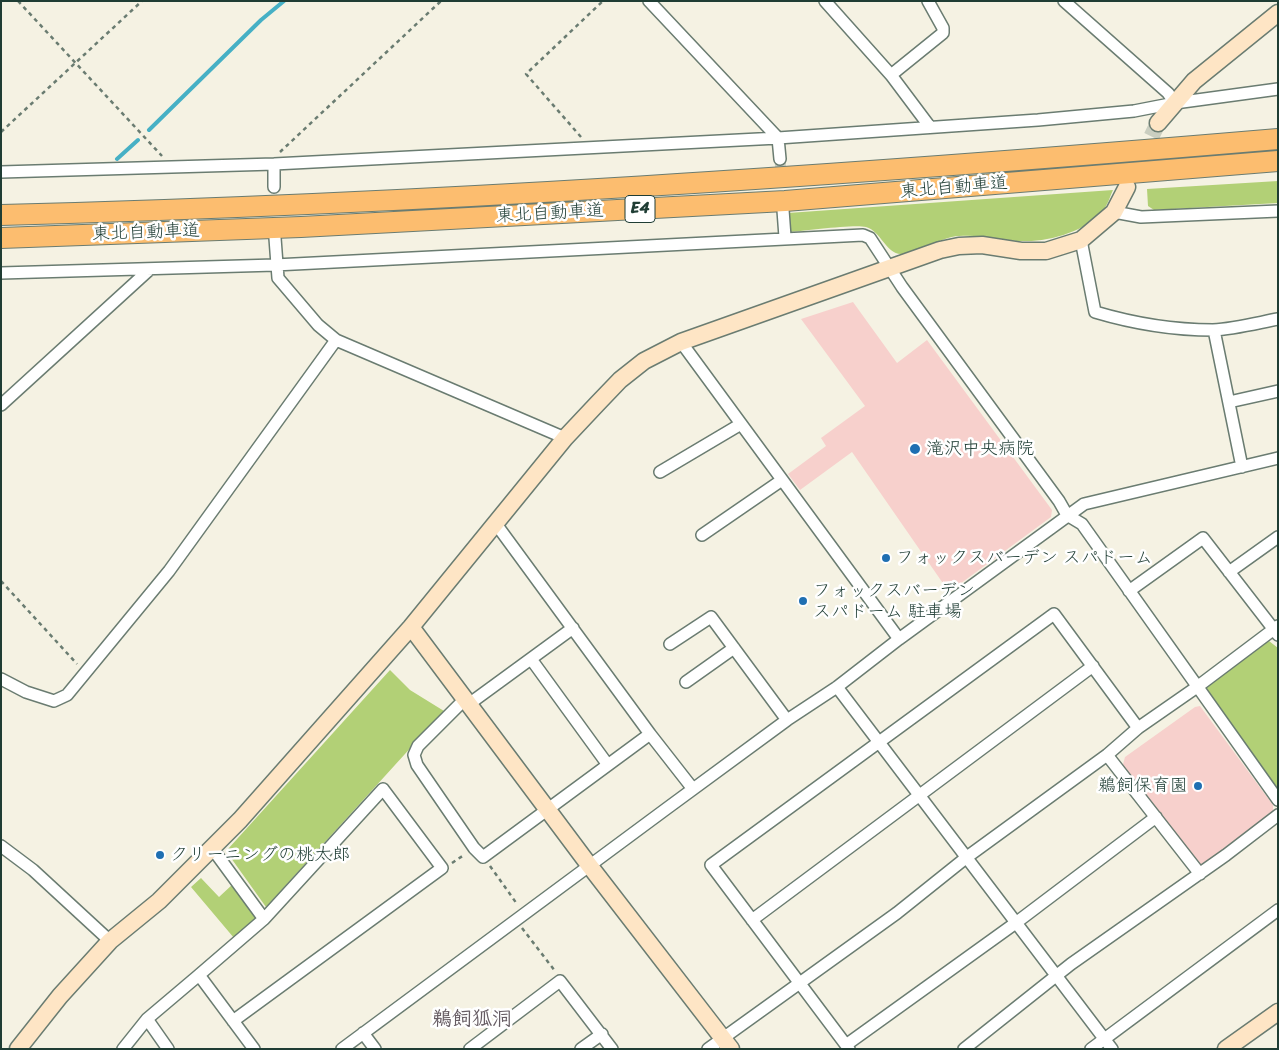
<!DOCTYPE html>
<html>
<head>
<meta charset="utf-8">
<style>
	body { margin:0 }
	#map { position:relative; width:1279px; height:1050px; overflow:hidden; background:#f5f2e3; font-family:Sriracha,sans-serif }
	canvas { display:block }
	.frame { position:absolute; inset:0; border:2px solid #1f3d34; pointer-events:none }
</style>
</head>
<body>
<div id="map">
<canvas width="1279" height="1050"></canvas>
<div class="frame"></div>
</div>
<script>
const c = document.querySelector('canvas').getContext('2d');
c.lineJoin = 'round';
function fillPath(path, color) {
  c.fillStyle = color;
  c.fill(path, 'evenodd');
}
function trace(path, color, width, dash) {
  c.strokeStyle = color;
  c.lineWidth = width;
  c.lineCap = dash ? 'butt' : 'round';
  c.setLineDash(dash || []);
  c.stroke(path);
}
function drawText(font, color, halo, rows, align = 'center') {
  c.font = font + ' Sriracha,"Klee One",sans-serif';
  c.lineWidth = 5;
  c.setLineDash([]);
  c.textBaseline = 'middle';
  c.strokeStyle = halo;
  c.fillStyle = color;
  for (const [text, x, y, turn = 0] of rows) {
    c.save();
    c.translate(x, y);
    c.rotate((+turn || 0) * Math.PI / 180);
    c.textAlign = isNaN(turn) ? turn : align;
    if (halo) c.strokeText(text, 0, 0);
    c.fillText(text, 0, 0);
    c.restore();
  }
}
fillPath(new Path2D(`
	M853,302L897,363L927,340L1052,510L1051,517L949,592L852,452L800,490L788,474L826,446L821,438L865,406L801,319Z
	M1200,706L1273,805V811L1202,865H1198L1122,768L1125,757L1195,707Z`), '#f7d0cc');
fillPath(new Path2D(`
	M1278,181V203L1154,210L1148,206L1147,189Z
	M1113,190C1110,196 1108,205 1103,210C1088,231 1048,242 1024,241C1002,241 981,234 959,236C940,237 918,254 901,254C886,254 881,231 866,227C854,224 805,231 789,232L788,213Z
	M1269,641L1278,648V792L1203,689Z
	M390,670L410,690L444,711L266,907L231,858L228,849Z
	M201,878L219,897L233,884L257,919L234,938L191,887Z`), '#b2d076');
trace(new Path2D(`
	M149,130L261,20L284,1
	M117,159L138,140`), '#46b0c5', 4);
trace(new Path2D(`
	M780,159L783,205`), '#cacec0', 11, [11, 5.5]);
trace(new Path2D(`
	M1141,158L1158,123`), '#cacec0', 16, [16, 8]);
const street = new Path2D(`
	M649,1L778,138L780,159
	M825,1L891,75L930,127
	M1064,1L1168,93L1175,103
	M891,75L943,33V28L928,1
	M274,164V187
	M1,172L274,164L778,138L1038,120L1134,111L1175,103L1278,89
	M783,210L785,237
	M1114,212L1141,217L1278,211
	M275,238L278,278L318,325L336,340
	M1081,240L1095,312C1132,323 1174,330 1213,330C1234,329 1257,323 1278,319
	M1,273L275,265L863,235L870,238L902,287L1059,501L1067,515L1082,524L1278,800
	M1214,330L1242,467
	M681,342L899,639
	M1229,402L1278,391
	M1,405L149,270
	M660,472L741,424
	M702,535L782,480
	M1229,572L1278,537
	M1129,591L1203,538L1278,635
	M670,644L711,617L787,720
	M531,659L608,765
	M1,679L26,692L54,701L67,695L169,571L336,340L565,438
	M686,682L734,648
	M837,687L1112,1049
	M465,699L418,746L414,755L417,765L474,848L483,857L650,734L496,524
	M469,704L573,628
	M650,734L693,789
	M1107,755L1200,874
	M1,846L33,870L110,941
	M212,848L264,919
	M752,920L1093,666
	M199,975L264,919L383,789L442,868L233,1021
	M147,1019L168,1049
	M363,1033L375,1049
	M846,1045L1017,922L1156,817
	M123,1049L147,1019L199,975L254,1049
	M342,1049L666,809L787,720L837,687L899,639L1084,504L1278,458
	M470,1049L560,981L612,1049
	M581,1049L602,1034
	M708,1049L897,913L967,857L1107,755L1138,728L1197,687L1278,626
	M849,1049L711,865L1054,614L1138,728
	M964,1049L1071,964L1226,855L1278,815
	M1091,1049L1278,910`);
const secondary = new Path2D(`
	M1158,123L1194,81L1278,13
	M411,627L589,865L731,1049
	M18,1049L60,996L110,941L159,901L240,820L411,627L565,438L597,404L620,380L644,361L681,342L940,250L959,246L982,245L1021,251H1046L1081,240L1114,212L1127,187
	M1226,1049L1278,1012`);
const highway = new Path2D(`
	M1,215C428,204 853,175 1278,139
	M1,238L301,227L785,201L1278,161`);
trace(street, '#6a7c71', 14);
trace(secondary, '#6a7c71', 19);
trace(highway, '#6a7c71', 22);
trace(new Path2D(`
	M18,1L162,156
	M1,132L142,1
	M581,137L526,74L603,1
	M280,152L441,1
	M1,581L77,664
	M452,863L464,855
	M490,866L517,904
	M522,928L555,971`), '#6a7c71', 2.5, [4, 4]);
trace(street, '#fff', 11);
trace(secondary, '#fee5c5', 16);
trace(highway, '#fcbd6f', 20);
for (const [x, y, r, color] of [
	[915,449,6,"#1f6fb2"],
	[886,558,5,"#1f6fb2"],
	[803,601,5,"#1f6fb2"],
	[1198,786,5,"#1f6fb2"],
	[160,855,5,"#1f6fb2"]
]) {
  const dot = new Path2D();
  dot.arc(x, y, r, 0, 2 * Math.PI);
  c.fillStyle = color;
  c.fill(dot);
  trace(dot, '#fff', 2);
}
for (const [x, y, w] of [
	[640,209,30]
]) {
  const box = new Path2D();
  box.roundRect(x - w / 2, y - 13.5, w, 27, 4);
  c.fillStyle = '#fff';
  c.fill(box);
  trace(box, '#1f3d34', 1);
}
drawText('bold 16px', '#1f3d34', null, [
	["E4",640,209]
]);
drawText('18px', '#1f3d34', '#fff', [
	["東北自動車道",954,188,-5],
	["東北自動車道",550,214,-3],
	["東北自動車道",146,233,-2]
]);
drawText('18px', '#1f3d34', '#fff', [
	["滝沢中央病院",926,449],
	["フォックスバーデン スパドーム",896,558],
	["フォックスバーデン",813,591],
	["スパドーム 駐車場",813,612],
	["鵜飼保育園",1188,786,"right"],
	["クリーニングの桃太郎",170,855]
], 'left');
drawText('bold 20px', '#665c63', '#fff', [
	["鵜飼狐洞",472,1020]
]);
</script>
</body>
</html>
